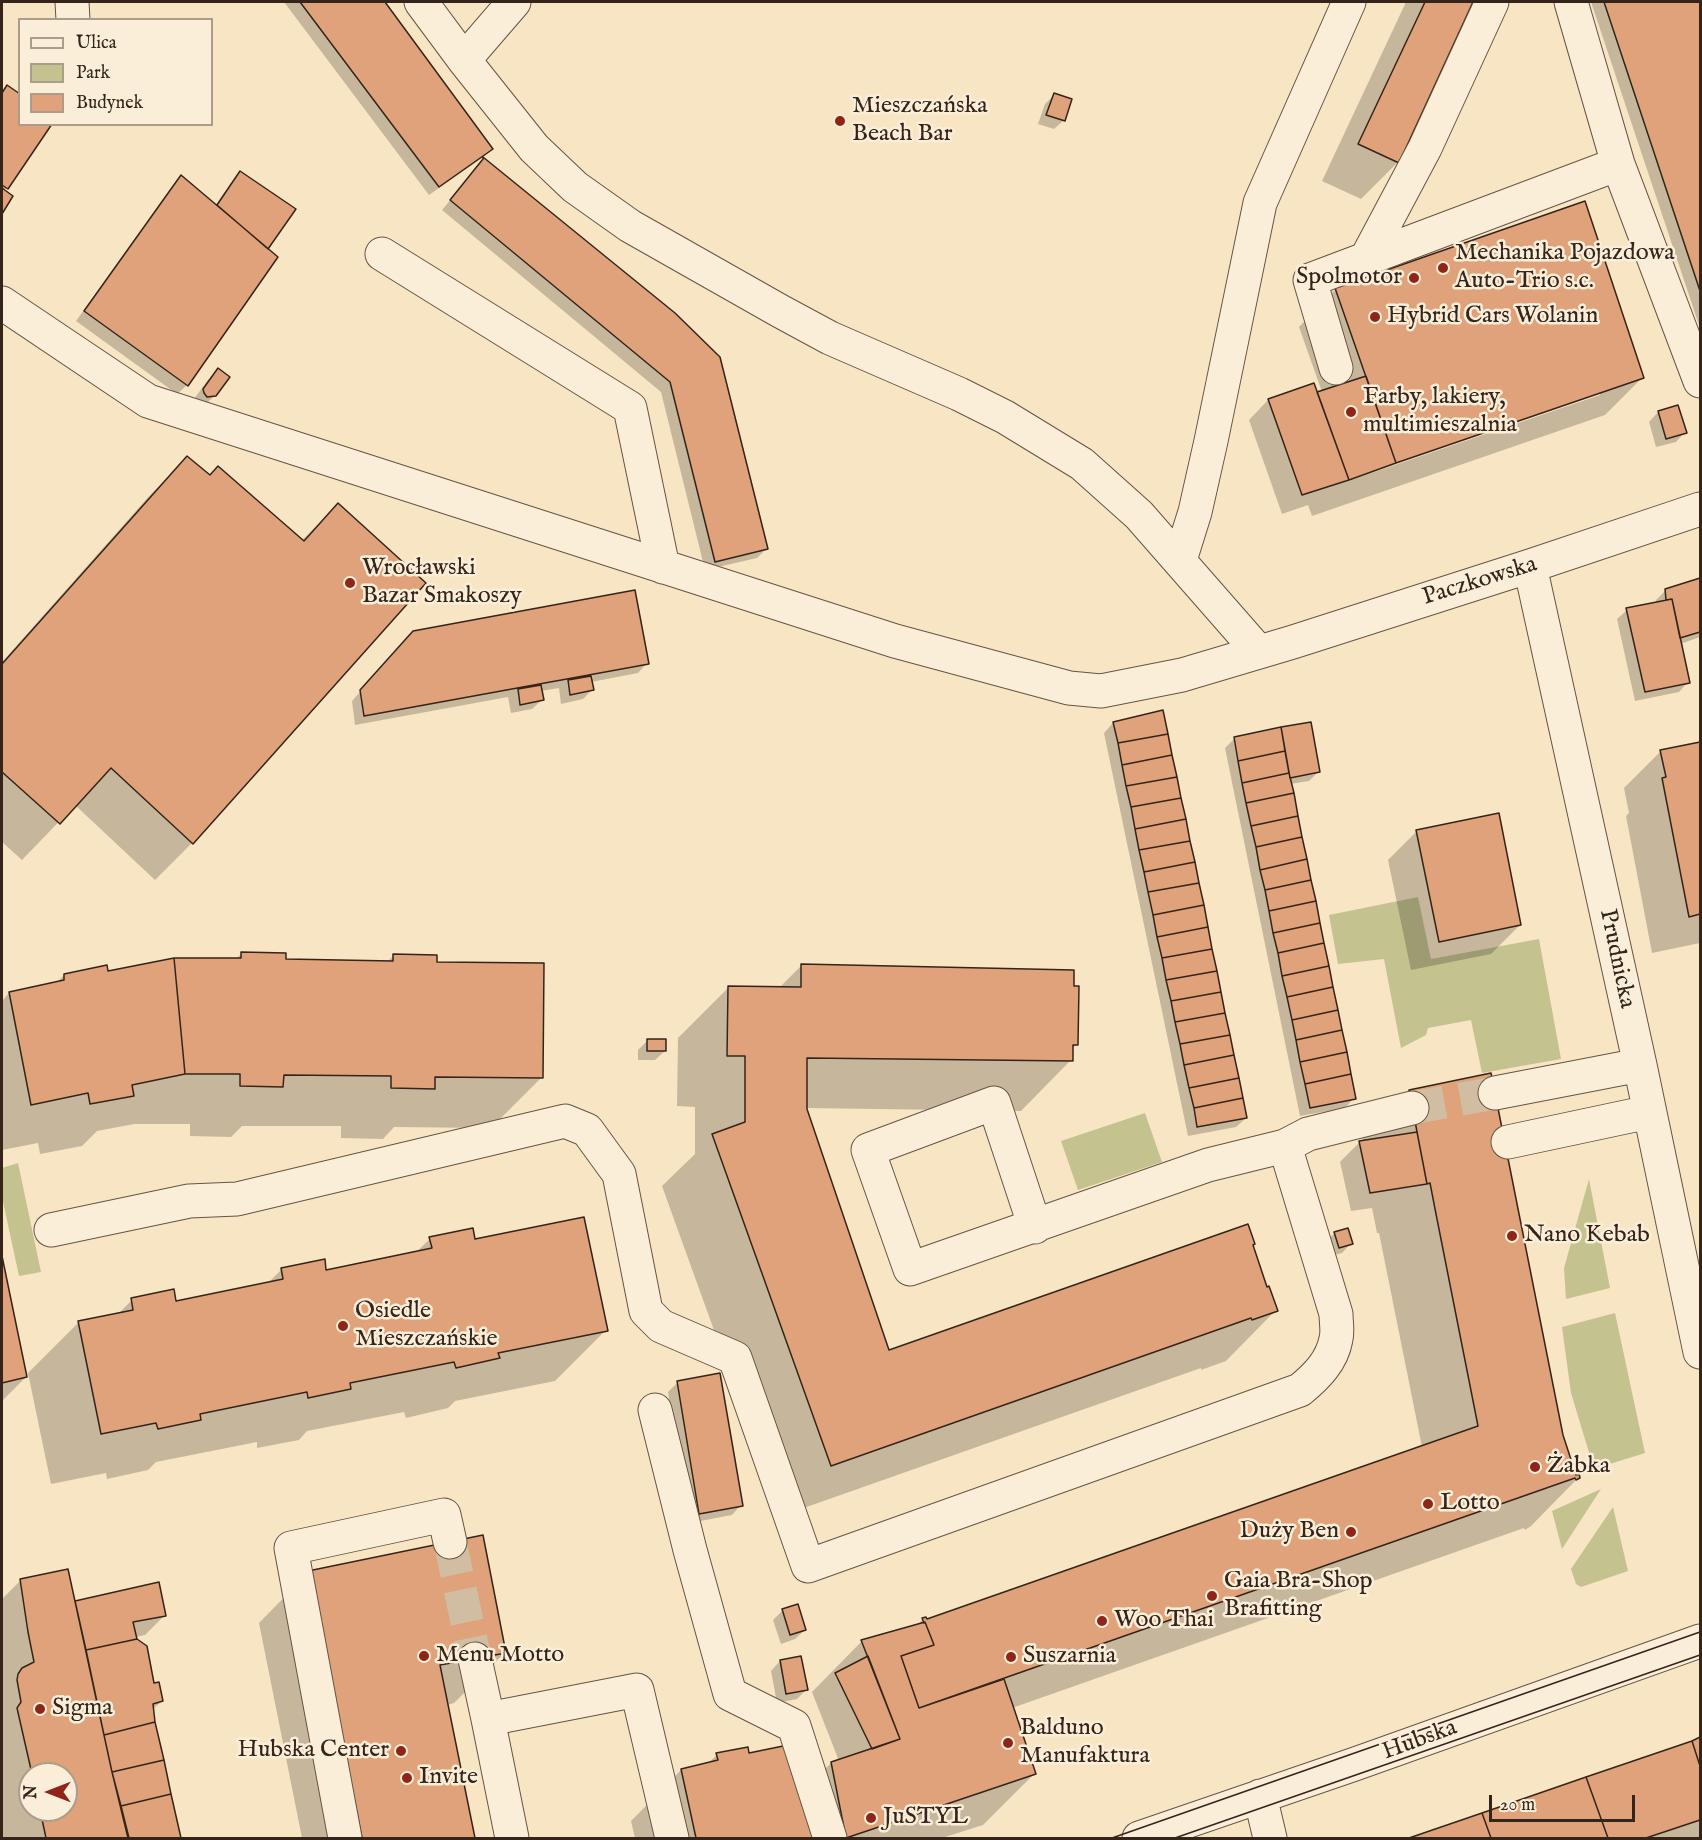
<!DOCTYPE html>
<html>
<head>
<meta charset="utf-8">
<style>
	body { margin:0 }
	#map { position:relative; width:1702px; height:1840px; overflow:hidden; background:#f8e5c4; font-family:"IM FELL English",serif }
	canvas { display:block }
	.frame { position:absolute; inset:0; border:3px solid #35241a; pointer-events:none }
	.legend { position:absolute; left:18px; top:18px; width:195px; height:108px; box-sizing:border-box; background:#faeed9; border:2px solid #ab9d8d; margin:0; padding:8px 10px; list-style:none; font-size:18px; color:#35241a }
	.legend li { display:flex; align-items:center; gap:12px; height:30px }
	.legend b { width:30px; border:2px solid #ab9d8d }
	.north { position:absolute; left:18px; top:1762px; width:60px; height:60px; box-sizing:border-box; background:#faeed9; border:2px solid #ab9d8d; border-radius:50%; rotate:270deg; font-size:16px; font-weight:700; line-height:24px; text-align:center; color:#35241a }
	.north::after { content:''; display:block; margin:auto; width:21px; height:27px; background:#8f2418; clip-path:polygon(50% 0,100% 100%,50% 72%,0 100%) }
	.scale { position:absolute; left:1489px; top:1795px; width:146px; height:27px; box-sizing:border-box; border:3px solid #35241a; border-top:0; padding-left:8px; font-size:18px; line-height:21px; white-space:nowrap; color:#35241a; -webkit-text-stroke:4px #faeed9; paint-order:stroke }
</style>
</head>
<body>
<div id="map">
<canvas width="1702" height="1840"></canvas>
<div class="frame"></div>
<ul class="legend">
<li><b style="height:8px;background:#faeed9"></b>Ulica</li>
<li><b style="height:16px;background:#c4c28f"></b>Park</li>
<li><b style="height:16px;background:#dfa27a"></b>Budynek</li>
</ul>
<div class="north">N</div>
<div class="scale">20 m</div>
</div>
<script>
const c = document.querySelector('canvas').getContext('2d');
c.lineJoin = 'round';
function fillPath(path, color) {
  c.fillStyle = color;
  c.fill(path, 'evenodd');
}
function trace(path, color, width, dash) {
  c.strokeStyle = color;
  c.lineWidth = width;
  c.lineCap = dash ? 'butt' : 'round';
  c.setLineDash(dash || []);
  c.stroke(path);
}
function drawText(font, color, halo, rows, align = 'center') {
  c.font = font + ' "IM FELL English",serif';
  c.lineWidth = 5;
  c.setLineDash([]);
  c.textBaseline = 'middle';
  c.strokeStyle = halo;
  c.fillStyle = color;
  for (const [text, x, y, turn = 0] of rows) {
    c.save();
    c.translate(x, y);
    c.rotate((+turn || 0) * Math.PI / 180);
    c.textAlign = isNaN(turn) ? turn : align;
    if (halo) c.strokeText(text, 0, 0);
    c.fillText(text, 0, 0);
    c.restore();
  }
}
fillPath(new Path2D(`
	M1418,897L1431,959L1539,939L1561,1059L1482,1073L1471,1020L1428,1028L1426,1035L1401,1048L1384,959L1338,964L1329,915Z
	M1145,1113L1162,1162L1078,1190L1061,1141Z
	M18,1163L41,1272L19,1276L2,1197V1168Z
	M1589,1179L1610,1288L1566,1299L1564,1268Z
	M1615,1313L1645,1453L1594,1469L1571,1393L1562,1327Z
	M1601,1489L1562,1549L1552,1511Z
	M1613,1507L1628,1571L1581,1587L1576,1584L1571,1569Z`), '#c4c28f');
fillPath(new Path2D(`
	M284,2H383L491,149L482,158L429,195Z
	M1406,2H1471L1398,162L1361,199L1322,181Z
	M1591,2H1700V328Z
	M7,87L20,124H50L4,191L11,196L2,212V93Z
	M1055,94L1064,120L1054,129L1038,124L1045,104Z
	M484,160L674,314L766,549L757,558L705,570L661,392L442,210Z
	M241,173L266,249L187,385L177,394L76,321L172,187L181,177L215,206L231,183Z
	M1336,289L1642,378L1605,415L1312,516L1308,505L1282,514L1249,420L1268,400L1313,385L1316,394L1322,392L1299,327ZM1600,392V395L1342,483L1341,481Z
	M218,370L215,395L205,405L194,399L208,380Z
	M1677,406L1685,432L1676,442L1656,447L1649,422L1658,412Z
	M187,458L210,477L301,541L338,505L192,843L155,880L75,805L22,860L2,842V662L150,495Z
	M1700,580V637L1680,644L1688,682L1679,692L1635,701L1617,619L1627,610L1656,603V600L1666,590Z
	M404,642L647,663L638,673L591,682L592,690L583,699L561,704L559,688L541,691L542,700L532,709L511,713L508,697L355,725L352,701Z
	M1113,723L1246,1118L1236,1127L1188,1136L1104,733Z
	M1309,724L1319,771L1309,781L1290,784L1354,1098L1345,1108L1300,1116L1225,748L1234,739Z
	M1700,744V943L1652,953L1626,816L1629,813L1624,788L1661,751Z
	M1417,831L1520,925L1491,954L1411,970L1388,860Z
	M242,953L284,960L387,962L393,956L436,963L541,1078L491,1128L394,1127L383,1139L341,1138V1126H242L231,1137L190,1136V1124H134L97,1131L82,1146L40,1154L38,1143L2,1150V1001L9,993L56,983L64,975L235,960Z
	M801,966L1076,1045L1071,1050V1060L1021,1111L805,1108L888,1352L1252,1246L1266,1289L1276,1310L1226,1361L1201,1370V1368L781,1516L662,1186L695,1154V1107L677,1106L678,1038L728,988H779Z
	M648,1040L665,1051L655,1060H638V1050Z
	M1409,1092L1561,1435L1575,1476L1581,1475L1531,1526L1525,1530L1524,1528L1012,1708L1034,1774L983,1825L942,1838H635L631,1821L681,1770L708,1763L717,1755H747L800,1795L831,1763L839,1761L812,1692L862,1641L916,1626L923,1619L926,1621L1422,1447L1379,1233H1377L1372,1208L1351,1211L1340,1162Z
	M1335,1233L1351,1243L1342,1253L1330,1256L1325,1242Z
	M430,1239L473,1241L606,1330L555,1381L455,1401L448,1408L406,1418L404,1412L307,1431L299,1440L257,1448V1442L156,1462L148,1470L107,1479L106,1473L51,1484L28,1373L79,1322L117,1315L132,1300L175,1302L267,1284L282,1269L325,1272L415,1253Z
	M2,1264L26,1377L2,1401Z
	M677,1383L741,1505L732,1515L690,1523L668,1392Z
	M309,1572L505,1653L454,1703L447,1705L474,1838H302L259,1623Z
	M21,1580L74,1604L76,1602L164,1616L145,1635L136,1637L153,1685L162,1701L152,1710L179,1838H2V1599ZM30,1774H66V1810H30Z
	M783,1610L805,1630L795,1639L781,1644L773,1620Z
	M780,1661L806,1690L797,1699L777,1703L771,1671Z
	M1700,1739V1838H1413Z`), '#0003');
const building = new Path2D(`
	M300,2H385L493,149L439,187Z
	M1425,2H1473L1399,163L1358,144Z
	M1604,2H1700V291Z
	M7,85L20,94V124H52L8,189L2,185V93Z
	M1054,93L1072,99L1065,121L1046,115Z
	M483,157L675,313L720,357L768,549L715,562L670,382L450,200L483,159Z
	M240,171L296,209L268,249L217,205Z
	M181,175L278,257L188,386L84,311Z
	M2,188L13,196L2,214Z
	M1585,201L1644,378L1396,463L1335,288Z
	M218,368L230,377L216,396L207,397L204,393L203,389Z
	M1366,376L1396,463L1349,480L1317,392Z
	M1314,383L1349,480L1302,495L1268,399Z
	M1678,405L1687,433L1666,439L1658,411Z
	M187,456L210,475L218,466L304,541L338,503L426,583L193,844L111,768L60,824L2,772V664Z
	M1700,578V632L1680,638L1672,599L1666,600L1665,589Z
	M635,590L649,664L364,716L360,690L413,631Z
	M1672,599L1690,683L1645,692L1626,608Z
	M591,676L594,690L570,695L568,680Z
	M541,685L544,700L520,705L518,689Z
	M1163,710L1168,734L1118,743L1113,722Z
	M1311,722L1320,772L1290,778L1281,727Z
	M1281,727L1285,751L1238,761L1234,737Z
	M1168,734L1172,755L1122,765L1118,743Z
	M1700,742V914L1689,917L1662,778L1666,777L1660,750Z
	M1285,751L1289,773L1242,783L1238,761Z
	M1172,755L1177,777L1126,786L1122,765Z
	M1289,773L1294,793L1246,803L1242,783Z
	M1177,777L1181,798L1131,807L1126,786Z
	M1294,793L1298,816L1251,826L1246,803Z
	M1181,798L1186,819L1135,829L1131,807Z
	M1499,813L1521,925L1439,942L1416,830Z
	M1298,816L1302,837L1256,847L1251,826Z
	M1186,819L1190,841L1139,850L1135,829Z
	M1302,837L1307,859L1260,870L1256,847Z
	M1190,841L1195,862L1144,872L1139,850Z
	M1307,859L1311,880L1265,890L1260,870Z
	M1195,862L1199,883L1148,892L1144,872Z
	M1311,880L1316,901L1269,911L1265,890Z
	M1199,883L1204,905L1153,915L1148,892Z
	M1316,901L1320,923L1273,933L1269,911Z
	M1204,905L1208,927L1157,937L1153,915Z
	M1320,923L1324,943L1278,953L1273,933Z
	M1208,927L1212,949L1162,958L1157,937Z
	M1324,943L1329,966L1282,976L1278,953Z
	M1212,949L1217,971L1166,980L1162,958Z
	M241,952L286,953V959L393,961V954L437,955V962L544,963L543,1078L435,1077V1089L391,1088V1076L284,1075L283,1087L240,1086V1074H185L174,958H241Z
	M174,958L185,1074L132,1085L134,1096L90,1104L88,1093L31,1105L9,992L64,980V974L107,965L108,971Z
	M801,964L1074,970V986H1079L1078,1045H1073V1061L807,1058V1109L889,1350L1248,1224L1255,1244L1253,1245L1267,1287L1269,1286L1278,1311L1252,1320L1251,1318L831,1466L712,1134L745,1122V1056H727L728,986L801,987Z
	M1329,966L1333,987L1287,997L1282,976Z
	M1217,971L1221,992L1171,1001L1166,980Z
	M1333,987L1338,1010L1292,1020L1287,997Z
	M1221,992L1225,1013L1175,1022L1171,1001Z
	M1338,1010L1342,1030L1296,1040L1292,1020Z
	M1225,1013L1230,1035L1180,1044L1175,1022Z
	M1342,1030L1347,1052L1300,1062L1296,1040Z
	M1230,1035L1234,1055L1184,1065L1180,1044Z
	M647,1039H666V1051H647Z
	M1347,1052L1351,1074L1305,1084L1300,1062Z
	M1234,1055L1239,1078L1189,1088L1184,1065Z
	M1491,1073L1563,1435L1576,1475L1579,1474L1580,1478L1576,1480L1575,1478L919,1708L901,1656L934,1645L925,1622L924,1623L922,1618L926,1617L927,1619L1478,1426L1436,1214L1430,1183L1427,1184L1409,1090Z
	M1351,1074L1356,1099L1310,1108L1305,1084Z
	M1239,1078L1243,1098L1194,1108L1189,1088Z
	M1243,1098L1247,1118L1197,1127L1194,1108Z
	M1417,1132L1427,1184L1370,1193L1359,1141Z
	M584,1217L608,1331L498,1353L500,1358L456,1368L454,1362L350,1383L351,1389L308,1398L307,1392L200,1414L201,1420L158,1429L156,1423L101,1434L78,1321L133,1310L131,1298L174,1289L176,1301L283,1279L281,1268L325,1259L326,1270L432,1248L429,1237L473,1228L475,1239Z
	M1348,1228L1353,1244L1339,1248L1334,1232Z
	M2,1256L27,1377L2,1383Z
	M720,1373L743,1506L699,1514L677,1381Z
	M483,1535L506,1653L440,1665L475,1838H362L308,1571Z
	M68,1569L112,1772L128,1838H46L40,1810H66V1774H32L17,1708L21,1702L17,1680L18,1674L22,1668L34,1662L28,1632L20,1579Z
	M159,1582L166,1616L133,1622L137,1639L86,1650L75,1601Z
	M798,1604L806,1630L790,1635L782,1609Z
	M925,1622L934,1645L901,1656L919,1708L1004,1679L1036,1774L846,1838L831,1762L900,1739L861,1640Z
	M137,1639L147,1646L154,1683L159,1682L163,1701L153,1704L155,1722L104,1735L86,1650Z
	M801,1656L808,1690L786,1694L780,1660Z
	M868,1656L900,1739L872,1749L835,1673Z
	M155,1722L164,1760L112,1772L104,1735Z
	M1700,1737V1766L1692,1741Z
	M1692,1741L1700,1766V1820L1646,1838H1608L1586,1777Z
	M788,1745L813,1838H696L681,1769L718,1760L716,1753L748,1747L749,1753Z
	M164,1760L171,1794L121,1806L112,1772Z
	M1586,1777L1608,1838H1491L1482,1813Z
	M171,1794L181,1838H129L121,1806Z
	M1482,1813L1491,1838H1409Z`);
fillPath(building, '#dfa27a');
trace(building, '#35241a', 1.5);
trace(new Path2D(`
	M1412,1108L1495,1093
	M450,1542L475,1659`), '#d1bea2', 33, [33, 16]);
const minor = new Path2D(`
	M72,2L73,20
	M421,2L464,60L534,148L575,187L630,226L780,311L830,338L959,394L1005,417L1082,464L1139,515L1259,652
	M1571,2L1618,164L1700,381
	M464,60L514,2
	M382,254L630,408L663,567
	M1366,259L1425,148L1492,2
	M2,303L148,401L895,641L1069,688L1101,691L1182,675L1293,642L1530,566L1700,509
	M1336,368L1310,280L1618,164
	M1180,560L1195,512L1211,441L1260,203L1349,2
	M1530,566L1640,1065L1700,1352
	M1495,1093L1640,1065
	M1508,1142L1649,1112
	M1285,1146L1308,1134L1412,1108
	M51,1230L189,1201L237,1199L565,1121L587,1130L619,1174L646,1311L661,1326L735,1358L808,1566L1300,1390C1317,1376 1332,1361 1336,1339C1338,1331 1336,1322 1336,1314L1285,1146L1208,1165L910,1269L868,1150L994,1103L1035,1227
	M655,1410L690,1550L730,1694L794,1726L830,1838
	M475,1659L488,1719
	M1260,1796L1270,1838
	M345,1838L291,1548L444,1515L450,1542
	M512,1838L488,1719L637,1690L672,1838
	M1139,1838L1355,1764L1700,1641`);
trace(minor, '#665444', 35);
trace(minor, '#faeed9', 33);
trace(new Path2D(`
	M1112,1838L1700,1632
	M1175,1838L1700,1655`), '#35241a', 1.5);
for (const [x, y, r, color] of [
	[840,121,6,"#8f2418"],
	[1443,268,6,"#8f2418"],
	[1414,278,6,"#8f2418"],
	[1375,317,6,"#8f2418"],
	[1351,412,6,"#8f2418"],
	[350,583,6,"#8f2418"],
	[1512,1236,6,"#8f2418"],
	[343,1326,6,"#8f2418"],
	[1535,1467,6,"#8f2418"],
	[1428,1504,6,"#8f2418"],
	[1351,1532,6,"#8f2418"],
	[1212,1596,6,"#8f2418"],
	[1102,1621,6,"#8f2418"],
	[424,1656,6,"#8f2418"],
	[1011,1657,6,"#8f2418"],
	[40,1709,6,"#8f2418"],
	[1008,1743,6,"#8f2418"],
	[401,1751,6,"#8f2418"],
	[407,1778,6,"#8f2418"],
	[871,1818,6,"#8f2418"]
]) {
  const dot = new Path2D();
  dot.arc(x, y, r, 0, 2 * Math.PI);
  c.fillStyle = color;
  c.fill(dot);
  trace(dot, '#faeed9', 2);
}
drawText('24px', '#35241a', '#faeed9', [
	["Mieszczańska",852,107],
	["Beach Bar",852,135],
	["Mechanika Pojazdowa",1455,254],
	["Auto-Trio s.c.",1455,282],
	["Spolmotor",1402,278,"right"],
	["Hybrid Cars Wolanin",1387,317],
	["Farby, lakiery,",1363,398],
	["multimieszalnia",1363,426],
	["Wrocławski",362,569],
	["Bazar Smakoszy",362,597],
	["Nano Kebab",1524,1236],
	["Osiedle",355,1312],
	["Mieszczańskie",355,1340],
	["Żabka",1547,1467],
	["Lotto",1440,1504],
	["Duży Ben",1339,1532,"right"],
	["Gaia Bra-Shop",1224,1582],
	["Brafitting",1224,1610],
	["Woo Thai",1114,1621],
	["Menu Motto",436,1656],
	["Suszarnia",1023,1657],
	["Sigma",52,1709],
	["Balduno",1020,1729],
	["Manufaktura",1020,1757],
	["Hubska Center",389,1751,"right"],
	["Invite",419,1778],
	["JuSTYL",883,1818]
], 'left');
drawText('24px', '#35241a', '#faeed9', [
	["Paczkowska",1480,582,-17],
	["Prudnicka",1616,959,78],
	["Hubska",1420,1741,-20]
]);
</script>
</body>
</html>
